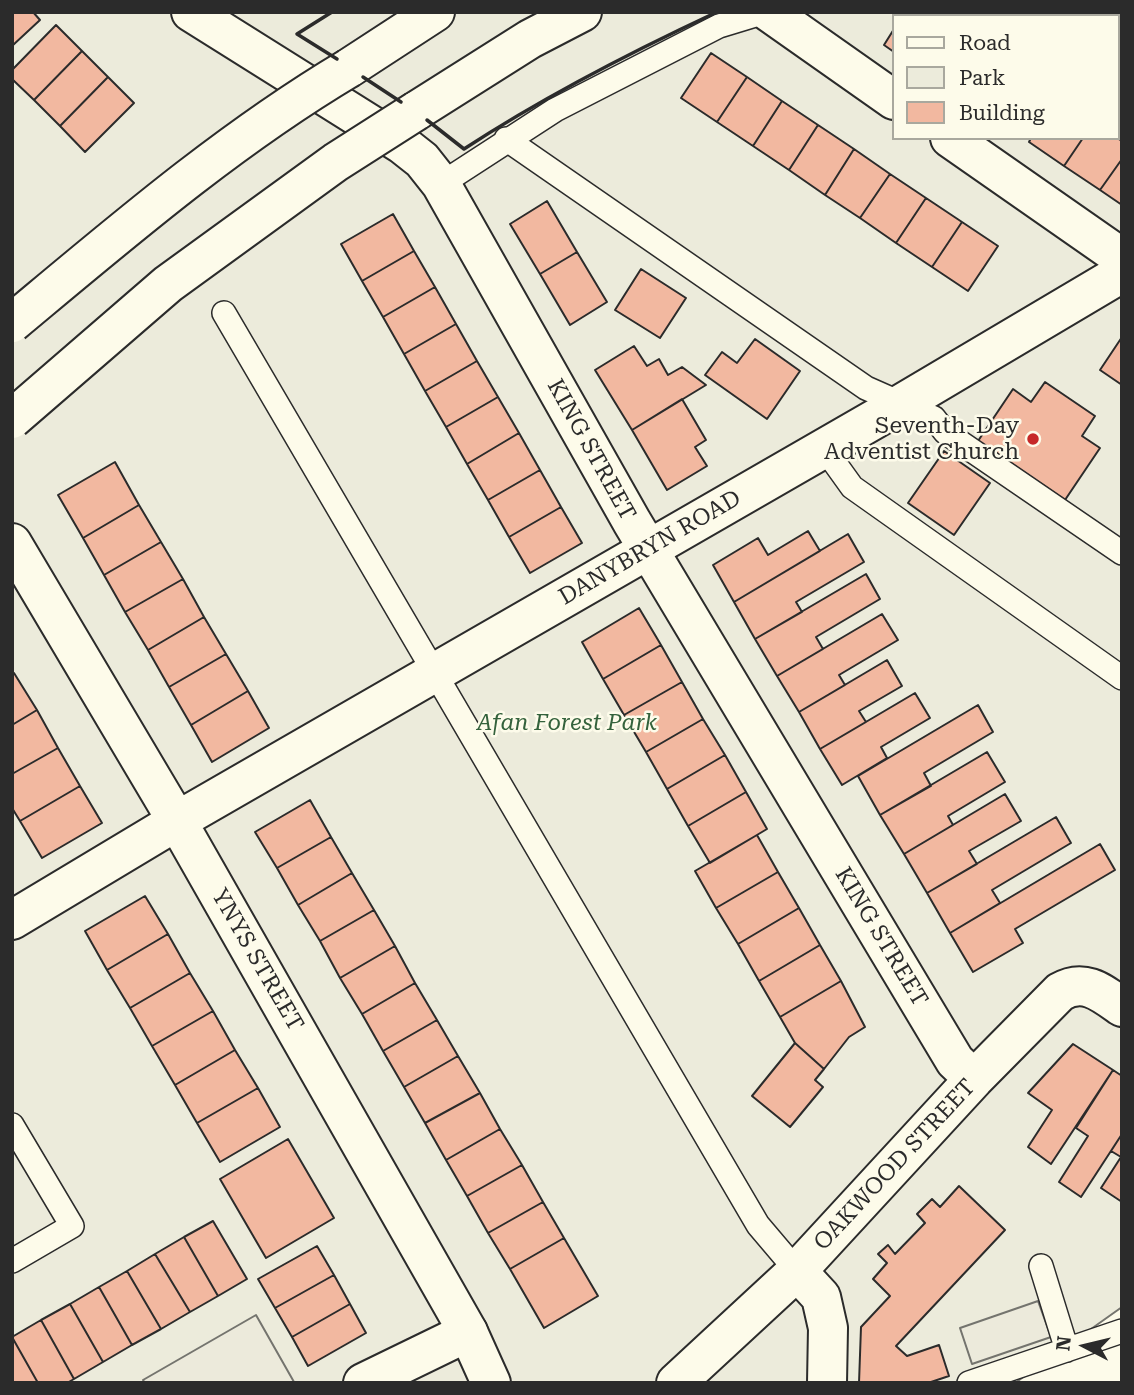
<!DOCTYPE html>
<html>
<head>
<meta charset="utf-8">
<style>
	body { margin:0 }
	#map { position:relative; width:1134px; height:1395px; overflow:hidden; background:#fdfbea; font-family:"Roboto Serif",serif }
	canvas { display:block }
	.frame { position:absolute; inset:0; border:14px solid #2b2b2b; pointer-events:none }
	.legend { position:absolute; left:892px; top:14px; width:228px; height:126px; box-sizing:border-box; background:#fdfbea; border:2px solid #a9a89e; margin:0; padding:9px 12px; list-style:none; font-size:21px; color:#2b2b2b }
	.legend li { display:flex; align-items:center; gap:14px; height:35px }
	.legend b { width:35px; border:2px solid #a9a89e }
	.north { position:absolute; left:1050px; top:1311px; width:70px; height:70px; -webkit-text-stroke:5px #fdfbea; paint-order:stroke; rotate:277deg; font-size:19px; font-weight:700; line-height:28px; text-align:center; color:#2b2b2b }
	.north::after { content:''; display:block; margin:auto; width:24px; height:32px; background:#2b2b2b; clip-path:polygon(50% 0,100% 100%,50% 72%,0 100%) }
</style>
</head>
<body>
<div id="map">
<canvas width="1134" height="1395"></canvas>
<div class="frame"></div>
<ul class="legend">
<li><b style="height:9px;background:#fdfbea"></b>Road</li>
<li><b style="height:19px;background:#ecebdb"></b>Park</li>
<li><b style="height:19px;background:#f2b8a0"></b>Building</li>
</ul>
<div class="north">N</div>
</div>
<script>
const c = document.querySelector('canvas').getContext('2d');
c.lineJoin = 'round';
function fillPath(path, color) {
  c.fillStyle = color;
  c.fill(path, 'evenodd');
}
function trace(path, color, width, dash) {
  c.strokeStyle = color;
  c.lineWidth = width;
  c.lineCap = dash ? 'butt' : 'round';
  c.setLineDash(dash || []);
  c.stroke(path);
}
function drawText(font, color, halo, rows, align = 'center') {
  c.font = font + ' "Roboto Serif",serif';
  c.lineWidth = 5;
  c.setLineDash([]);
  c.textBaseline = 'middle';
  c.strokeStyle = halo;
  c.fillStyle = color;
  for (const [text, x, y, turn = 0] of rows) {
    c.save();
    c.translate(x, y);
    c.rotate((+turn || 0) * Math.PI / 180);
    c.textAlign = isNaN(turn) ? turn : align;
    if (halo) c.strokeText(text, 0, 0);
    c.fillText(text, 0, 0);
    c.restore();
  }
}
const green = new Path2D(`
	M12,12H1122V1307L1015,1383H12ZM894,16H1118V138H894Z`);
fillPath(green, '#ecebdb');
trace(green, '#74746e', 2);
const parking = new Path2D(`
	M1038,1301L1051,1337L972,1364L960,1328Z
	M256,1315L294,1382L145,1383L143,1380Z`);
fillPath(parking, '#eceadb');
trace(parking, '#74746e', 2);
const building = new Path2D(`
	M12,12H33L40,20L12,46Z
	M905,12H930L935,16H903Z
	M56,25L82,51L34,100L12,79V70Z
	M894,29V52L884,45Z
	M82,51L108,77L60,126L34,100Z
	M711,53L747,77L717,122L681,98Z
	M108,77L134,103L85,152L60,126Z
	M747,77L782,101L753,146L717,122Z
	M782,101L818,125L789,170L753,146Z
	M818,125L854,149L825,195L789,170Z
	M1031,138H1083L1064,166L1029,142Z
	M1083,138H1117L1122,141V159L1100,190L1064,166Z
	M854,149L890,174L860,218L825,195Z
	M1122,159V205L1100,190Z
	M890,174L926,198L896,243L860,218Z
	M926,198L962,222L932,267L896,243Z
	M547,201L577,252L540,274L510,224Z
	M393,214L414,251L362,281L341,244Z
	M962,222L998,246L968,291L932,267Z
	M414,251L435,287L383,317L362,281Z
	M577,252L607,302L570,325L540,274Z
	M641,269L686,298L660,338L615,310Z
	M435,287L456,324L404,354L383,317Z
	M456,324L477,361L425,391L404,354Z
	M1122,337V385L1100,370Z
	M755,339L800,371L767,419L705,375L722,352L737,363Z
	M634,346L647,366L659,359L668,375L682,367L706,385L632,430L595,370Z
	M477,361L498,397L446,427L425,391Z
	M1045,382L1095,416L1082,436L1100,448L1065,500L978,441L1013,389L1031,402Z
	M498,397L519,433L467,464L446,427Z
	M682,399L706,440L695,447L707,466L667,490L632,430Z
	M519,433L540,470L488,500L467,464Z
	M944,451L990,483L954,535L908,503Z
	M115,462L139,505L83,538L58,495Z
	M540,470L561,507L509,537L488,500Z
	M139,505L161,542L104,575L83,538Z
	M561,507L582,543L530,573L509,537Z
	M808,531L820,551L734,602L713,565L758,538L768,555Z
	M848,534L864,562L796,602L802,612L755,639L734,602Z
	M161,542L183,579L125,612L104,575Z
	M866,574L880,599L816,637L823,649L777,676L755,639Z
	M183,579L204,617L148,650L125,612Z
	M639,608L661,645L603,679L582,642Z
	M882,614L898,640L839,675L845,685L799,712L777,676Z
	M204,617L226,654L169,687L148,650Z
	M661,645L682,682L624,715L603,679Z
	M226,654L248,691L191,725L169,687Z
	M887,660L902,686L859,711L866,722L820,749L799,712Z
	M14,673L37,710L12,725V674Z
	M682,682L703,719L646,752L624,715Z
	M248,691L269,728L212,762L191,725Z
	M915,693L930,718L881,747L887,758L842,785L820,749Z
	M978,705L993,732L924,773L931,786L880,815L858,776Z
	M37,710L58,748L12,774V725Z
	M703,719L725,755L667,789L646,752Z
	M58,748L80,786L20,821L12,808V774Z
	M987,752L1005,782L948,816L953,825L904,854L880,815Z
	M725,755L746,792L688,826L667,789Z
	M80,786L102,823L42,858L20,821Z
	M746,792L767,829L710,863L688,826Z
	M1005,794L1021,821L969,851L977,864L927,893L904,854Z
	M310,800L331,837L277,868L255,832Z
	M1056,817L1071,843L992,890L1000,903L950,933L927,893Z
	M757,835L778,872L716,908L695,871Z
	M331,837L352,873L298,905L277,868Z
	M1100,844L1115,870L1015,929L1023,943L973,972L950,933Z
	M778,872L799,908L738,944L716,908Z
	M352,873L374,910L320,941L298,905Z
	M145,896L168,934L107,970L85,931Z
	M799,908L820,945L759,981L738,944Z
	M374,910L395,946L340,978L320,941Z
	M168,934L190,973L130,1008L107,970Z
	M820,945L841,981L780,1017L759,981Z
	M395,946L415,983L362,1014L340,978Z
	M190,973L213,1011L152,1046L130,1008Z
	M841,981L865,1027L849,1037L824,1069L795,1043L780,1017Z
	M415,983L437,1020L383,1051L362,1014Z
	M213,1011L235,1050L175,1085L152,1046Z
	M437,1020L458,1056L404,1087L383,1051Z
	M795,1043L824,1069L815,1080L823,1087L790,1127L752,1096Z
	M1073,1044L1113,1070L1051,1164L1028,1147L1052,1110L1028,1093Z
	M235,1050L258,1088L197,1123L175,1085Z
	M458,1056L480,1093L425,1123L404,1087Z
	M1113,1070L1122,1076V1134L1081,1197L1059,1182L1088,1136L1076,1128Z
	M258,1088L280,1127L220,1162L197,1123Z
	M480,1093L500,1129L446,1160L425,1123Z
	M500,1129L522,1165L467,1196L446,1160Z
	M1122,1134V1202L1101,1188L1121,1157L1111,1151Z
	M288,1139L334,1218L266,1258L220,1179Z
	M522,1165L543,1202L488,1233L467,1196Z
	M959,1186L1005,1230L896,1346L907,1356L939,1345L949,1376L928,1383H859L861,1327L890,1296L873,1279L887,1263L878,1254L888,1245L895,1254L925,1223L917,1214L932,1199L940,1207Z
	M543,1202L564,1238L510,1269L488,1233Z
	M213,1221L247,1279L218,1296L184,1237Z
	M184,1237L218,1296L190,1312L155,1254Z
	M564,1238L598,1296L544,1328L510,1269Z
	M317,1246L334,1275L275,1308L258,1279Z
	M155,1254L190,1312L161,1329L127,1271Z
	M127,1271L161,1329L132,1345L99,1287Z
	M334,1275L350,1304L292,1337L275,1308Z
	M99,1287L132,1345L103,1362L70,1304Z
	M70,1304L103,1362L74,1379L41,1320Z
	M350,1304L366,1333L308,1366L292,1337Z
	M41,1320L74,1379L67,1383H38L12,1337Z
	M12,1337L38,1383H12Z`);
fillPath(building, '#f2b8a0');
trace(building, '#2b2b2b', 2);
const service = new Path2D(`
	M506,139L866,388L934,418L945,432L1122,553
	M441,184L555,110L719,26L765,12
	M224,313L758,1225L797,1271
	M824,448L852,487L1122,678
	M12,1125L72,1226L12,1261
	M1041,1266L1067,1350
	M969,1383L1122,1331`);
const minor = new Path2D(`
	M191,12L403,145L422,160L441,184L632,522L955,1061L974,1079
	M769,12L894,100
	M950,138L1122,258
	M12,920L177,821
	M797,1271L821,1297L828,1328L827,1383
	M363,1383L468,1332
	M676,1383L797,1271L974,1079L1060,992C1084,978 1101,992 1122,1007`);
const tertiary = new Path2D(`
	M12,543L177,821L468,1332L491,1383
	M177,821L901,404L1122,273`);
const motorway = new Path2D(`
	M349,68L435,12
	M416,111L530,39L582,12`);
trace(service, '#2b2b2b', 26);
trace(minor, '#2b2b2b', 42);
trace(tertiary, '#2b2b2b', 42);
trace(motorway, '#2b2b2b', 42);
trace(service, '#fdfbea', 23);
trace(minor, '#fdfbea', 38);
trace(tertiary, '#fdfbea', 38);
trace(motorway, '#fdfbea', 38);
const motorwayBridge = new Path2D(`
	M12,323C120,233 228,140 349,68
	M12,419L168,284L336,162L416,111`);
trace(motorwayBridge, '#2b2b2b', 42, []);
trace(motorwayBridge, '#fdfbea', 38);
trace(new Path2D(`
	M332,12L297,34L337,59
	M363,77L401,102
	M427,120L464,149C545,96 629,53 717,12`), '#2b2b2b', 3.5);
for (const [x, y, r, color] of [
	[1033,439,7,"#c62828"]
]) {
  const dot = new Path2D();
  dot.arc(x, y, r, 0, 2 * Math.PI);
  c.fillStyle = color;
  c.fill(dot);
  trace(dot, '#fdfbea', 2.5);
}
drawText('23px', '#2b2b2b', '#fdfbea', [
	["Seventh-Day",1019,426],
	["Adventist Church",1019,452]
], 'right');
drawText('23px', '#2b2b2b', '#fdfbea', [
	["KING STREET",591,450,61],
	["DANYBRYN ROAD",650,548,-30],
	["KING STREET",881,937,59],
	["YNYS STREET",257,960,60],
	["OAKWOOD STREET",895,1165,-47]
]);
drawText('italic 23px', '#34623c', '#fdfbea', [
	["Afan Forest Park",567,723]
]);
</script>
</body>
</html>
